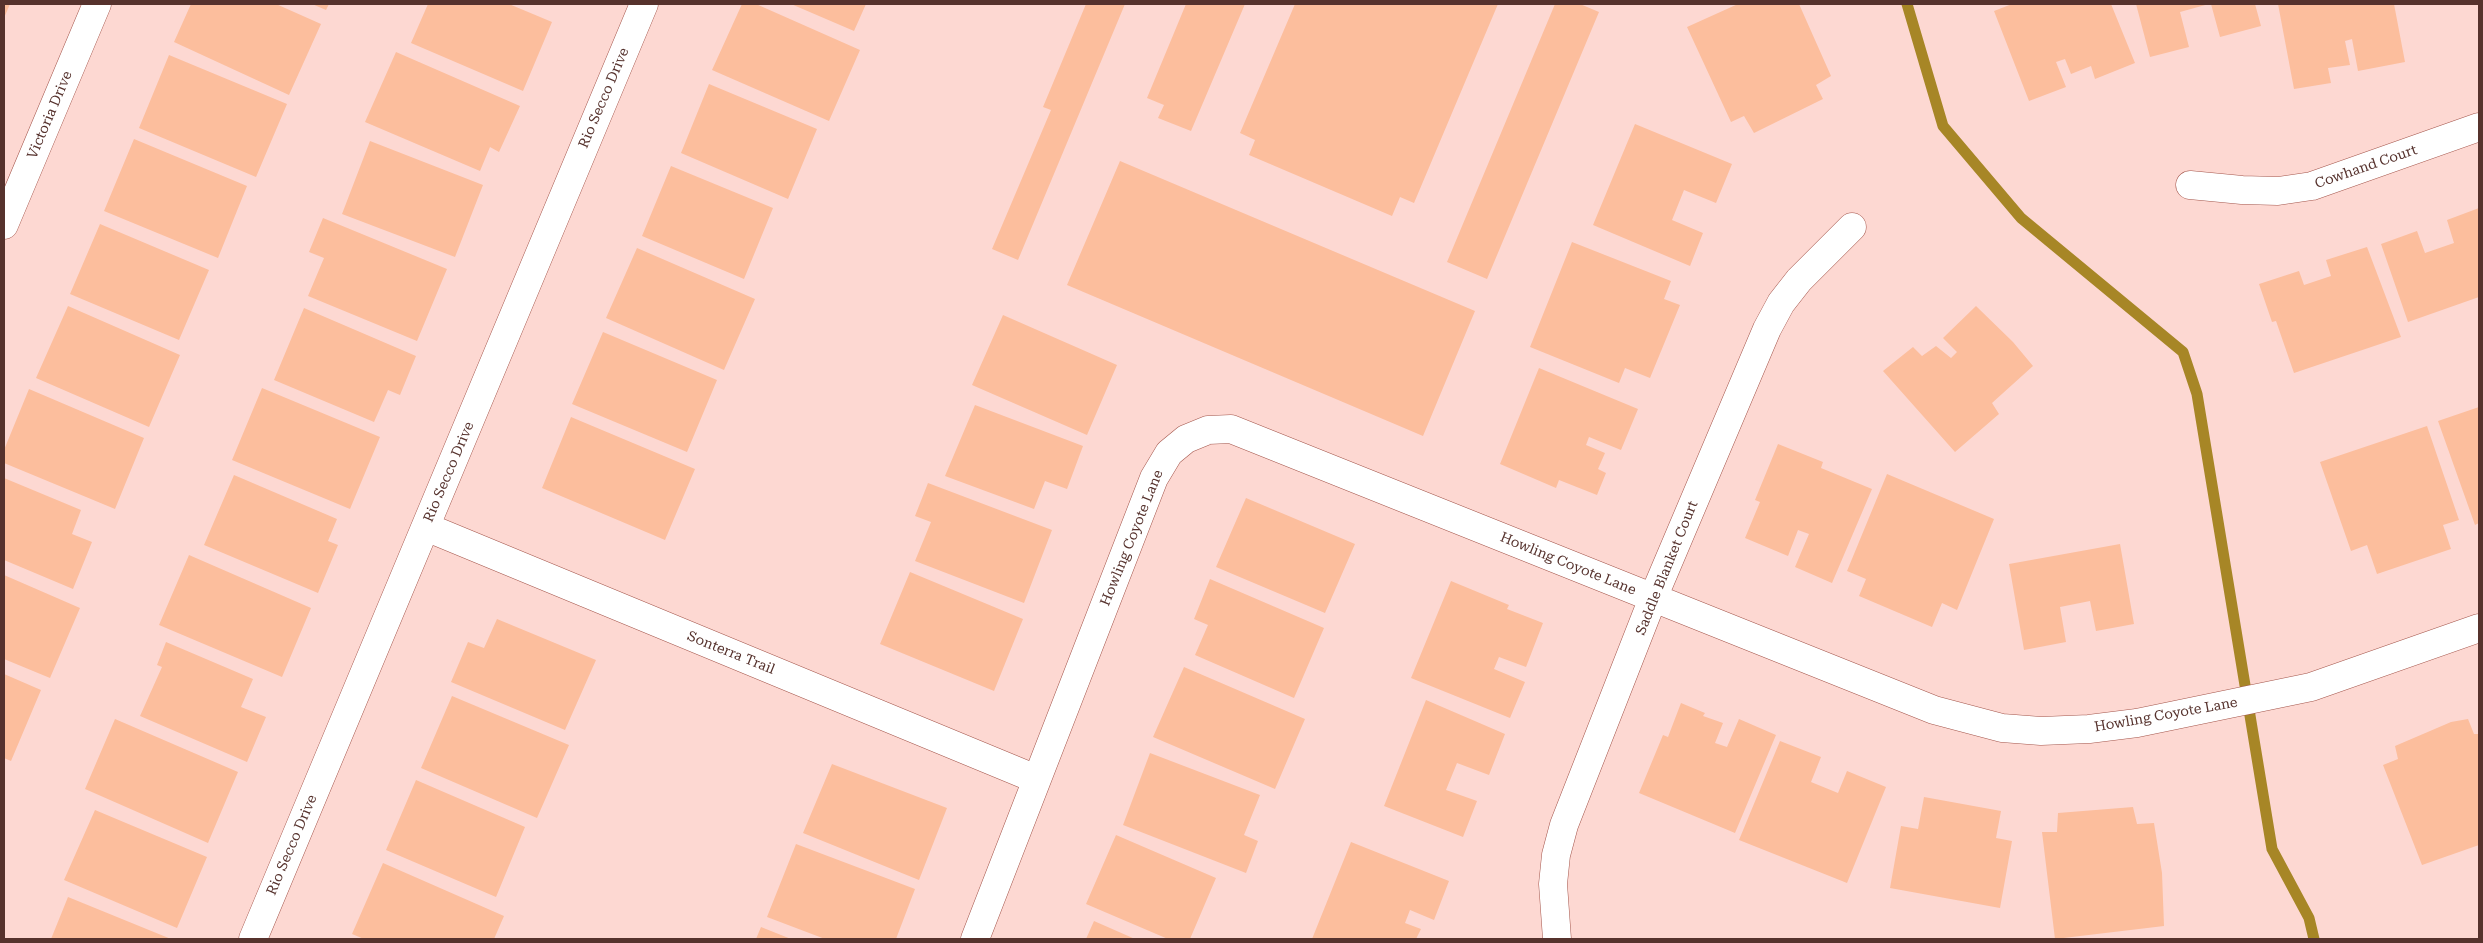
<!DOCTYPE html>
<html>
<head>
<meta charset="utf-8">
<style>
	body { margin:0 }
	#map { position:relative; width:2483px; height:943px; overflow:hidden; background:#fdd8d2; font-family:"Roboto Serif",serif }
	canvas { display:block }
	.frame { position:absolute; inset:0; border:5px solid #56322d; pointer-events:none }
</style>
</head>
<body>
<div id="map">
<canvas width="2483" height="943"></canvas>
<div class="frame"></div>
</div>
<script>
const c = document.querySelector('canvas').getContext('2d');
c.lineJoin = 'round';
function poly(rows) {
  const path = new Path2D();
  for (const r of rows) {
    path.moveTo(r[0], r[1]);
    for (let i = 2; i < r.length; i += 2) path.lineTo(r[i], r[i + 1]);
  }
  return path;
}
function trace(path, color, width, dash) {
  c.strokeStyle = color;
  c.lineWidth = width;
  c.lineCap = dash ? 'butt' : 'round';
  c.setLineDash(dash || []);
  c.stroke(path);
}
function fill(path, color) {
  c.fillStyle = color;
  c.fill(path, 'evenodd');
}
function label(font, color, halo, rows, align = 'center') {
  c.font = font + ' "Roboto Serif",serif';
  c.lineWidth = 4.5;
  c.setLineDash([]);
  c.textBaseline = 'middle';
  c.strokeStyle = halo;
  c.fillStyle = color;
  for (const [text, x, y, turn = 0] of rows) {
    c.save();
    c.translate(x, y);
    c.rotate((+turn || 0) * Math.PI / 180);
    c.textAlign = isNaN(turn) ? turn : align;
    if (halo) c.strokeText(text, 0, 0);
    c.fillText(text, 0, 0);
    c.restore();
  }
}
trace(poly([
	[1907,4,1943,126,2021,218,2183,352,2197,394,2272,849,2309,918,2314,939]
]), '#a78626', 11);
fill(poly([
	[4,4,10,4,4,18],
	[191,4,276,4,321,24,289,95,174,42],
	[312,4,329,4,326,10],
	[428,4,509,4,552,22,523,91,411,43],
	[742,4,756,4,860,50,829,121,712,70],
	[791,4,866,4,854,31],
	[1086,4,1125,4,1018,260,992,249,1051,110,1043,107],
	[1186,4,1245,4,1191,131,1158,118,1164,105,1147,98],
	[1295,4,1498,4,1414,203,1400,197,1392,216,1249,155,1255,140,1240,133],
	[1555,4,1580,4,1599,12,1487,279,1447,262],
	[1738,4,1799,4,1831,76,1816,85,1823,99,1754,133,1744,116,1731,122,1687,27],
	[2012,4,2111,4,2135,63,2095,79,2091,66,2071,74,2065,59,2056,62,2066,87,2029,101,1994,11],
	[2136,4,2209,4,2180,12,2189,47,2150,57],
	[2211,4,2255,4,2261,26,2220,37],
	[2278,4,2394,4,2405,62,2358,71,2352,39,2345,41,2350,65,2328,68,2331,83,2294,89],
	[396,52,520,106,499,152,490,147,480,171,365,122],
	[169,55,287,104,256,177,139,128],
	[709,84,817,129,788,199,681,153],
	[1635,124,1732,164,1716,203,1684,190,1672,220,1703,233,1690,266,1593,225],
	[134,139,247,186,218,258,104,211],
	[370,141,483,185,455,257,342,214],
	[1120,161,1475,311,1423,436,1067,285],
	[671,166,773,208,744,279,642,236],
	[2479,208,2479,297,2408,322,2381,244,2417,231,2425,253,2454,243,2447,220],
	[323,218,447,269,417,341,308,296,324,258,309,252],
	[100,224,209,270,179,340,70,294],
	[1572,242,1671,281,1664,299,1680,305,1650,378,1625,368,1619,383,1530,347],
	[2367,247,2401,337,2294,373,2276,321,2272,322,2259,284,2299,271,2304,285,2331,276,2326,260],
	[637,248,755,299,724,370,606,318],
	[68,306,180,355,149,427,36,378],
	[1976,306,2013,342,2033,366,1992,403,1999,414,1955,452,1883,371,1913,347,1922,356,1936,346,1951,358,1957,352,1943,338],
	[304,308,416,356,400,395,388,390,374,422,274,380],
	[1003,315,1117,365,1087,435,972,385],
	[603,332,717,380,687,452,572,404],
	[1539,368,1638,409,1621,450,1589,437,1586,445,1605,453,1598,469,1606,473,1597,495,1559,480,1556,488,1500,464],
	[262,388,380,437,350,509,232,460],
	[29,389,144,438,115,509,4,463,4,450],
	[975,405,1083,446,1067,489,1045,481,1034,509,945,476],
	[2479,407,2479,523,2475,525,2438,421],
	[571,417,695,469,665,540,542,488],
	[2427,426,2459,520,2443,525,2451,549,2377,574,2367,545,2351,551,2320,462],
	[1778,444,1823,462,1821,468,1872,489,1832,583,1795,567,1809,534,1798,530,1788,556,1745,538,1760,502,1755,500],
	[1887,474,1994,519,1957,610,1942,603,1932,627,1859,596,1866,579,1847,571],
	[234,475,337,519,328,541,338,545,318,593,204,545],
	[4,478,81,510,72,534,92,542,73,589,4,560],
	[928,483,1052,530,1024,603,915,561,931,522,915,516],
	[1246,498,1355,544,1325,613,1216,567],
	[2120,544,2134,624,2096,631,2090,601,2060,607,2066,642,2024,650,2009,564],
	[189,555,311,608,282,677,159,625],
	[910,572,1023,619,994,691,880,644],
	[4,575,80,608,50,678,4,659],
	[1210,579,1324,628,1294,698,1195,655,1208,625,1194,619],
	[1451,581,1509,605,1507,609,1543,623,1526,667,1499,657,1494,669,1525,682,1510,718,1411,678],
	[497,619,596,660,565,730,451,682,468,642,484,648],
	[166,642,253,679,241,707,266,717,247,762,140,716,162,667,157,665],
	[1184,667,1305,719,1275,789,1153,737],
	[4,674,41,690,11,761,4,758],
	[452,696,569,745,537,818,421,768],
	[1426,700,1505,734,1489,775,1457,763,1446,790,1477,801,1463,837,1384,806],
	[1681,703,1705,713,1703,716,1723,723,1715,743,1727,747,1739,719,1776,735,1735,833,1639,793,1663,735,1668,737],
	[115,719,238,772,208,843,85,789],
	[2468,719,2474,734,2479,734,2479,845,2422,865,2383,765,2398,759,2395,746,2451,722],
	[1780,741,1821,757,1811,782,1838,793,1847,771,1886,787,1847,883,1739,840],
	[1150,753,1260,795,1244,835,1258,841,1246,873,1123,825],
	[832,764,947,808,919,880,803,833],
	[416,780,525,827,496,897,386,850],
	[1924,797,2001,811,1996,838,2012,841,2000,908,1890,888,1901,826,1918,829],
	[2133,807,2137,824,2154,823,2162,873,2164,926,2055,939,2042,832,2057,832,2058,813],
	[95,810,207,857,177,928,64,880],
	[1116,835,1216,878,1190,939,1168,939,1086,904],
	[1351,842,1449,881,1434,920,1410,910,1405,923,1421,929,1416,939,1312,939],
	[796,844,915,889,896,939,825,939,767,917],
	[383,863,504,916,494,939,364,939,352,934],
	[68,897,171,939,51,939],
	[1094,921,1135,939,1086,939],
	[761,927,791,939,756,939]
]), '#fcbe9d');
const minor = poly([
	[2190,185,2242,190,2278,191,2312,186,2479,127],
	[4,225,97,4],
	[426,527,1036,779],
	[253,939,644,4],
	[975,939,1154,478,1169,453,1186,439,1208,430,1231,429,1934,710,2002,728,2041,731,2089,729,2137,723,2311,687,2479,628],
	[1557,939,1553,884,1556,855,1564,825,1653,598,1767,329,1781,303,1799,280,1852,227]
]);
trace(minor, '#a4564c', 29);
trace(minor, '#fff', 28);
label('14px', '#56322d', '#fff', [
	["Rio Secco Drive",604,98,-67],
	["Victoria Drive",50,115,-67],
	["Cowhand Court",2366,167,-19],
	["Rio Secco Drive",449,472,-67],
	["Howling Coyote Lane",1132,538,-68],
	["Howling Coyote Lane",1568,564,22],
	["Saddle Blanket Court",1667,568,-68],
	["Sonterra Trail",731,653,22],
	["Howling Coyote Lane",2166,715,-10],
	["Rio Secco Drive",292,845,-67]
]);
</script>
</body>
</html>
